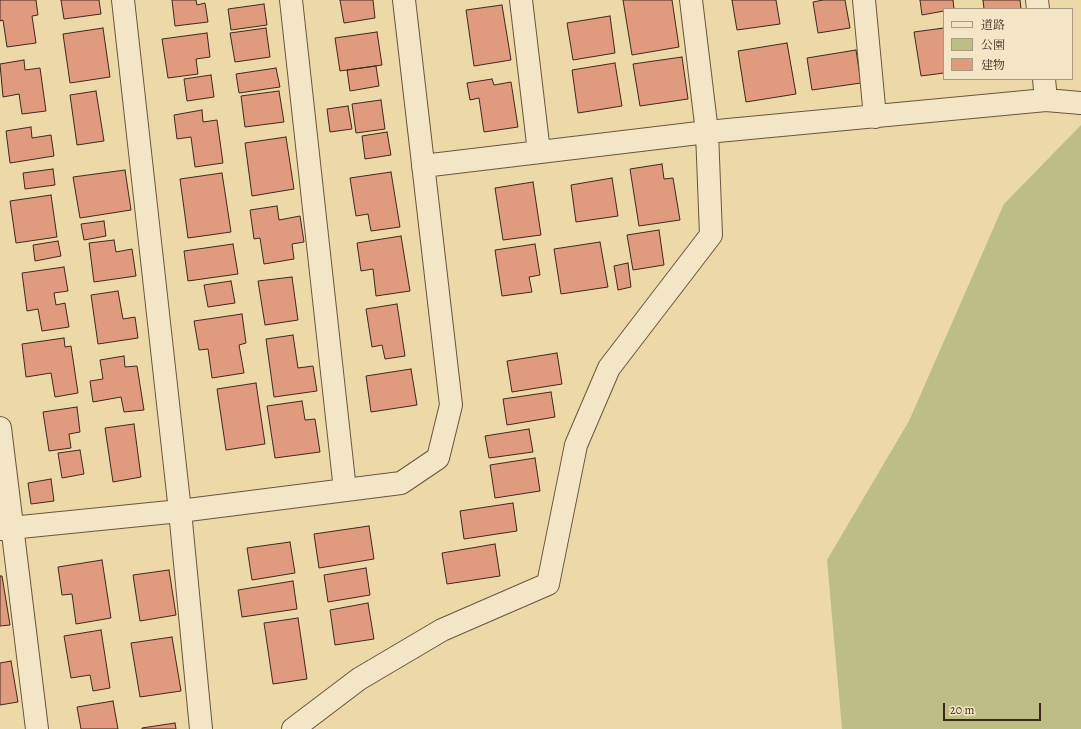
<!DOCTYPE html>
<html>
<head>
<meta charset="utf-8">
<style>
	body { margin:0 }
	#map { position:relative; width:1081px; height:729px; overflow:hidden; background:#edd9a8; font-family:Alegreya,"Noto Serif JP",serif }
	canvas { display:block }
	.legend { position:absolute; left:943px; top:8px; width:130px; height:72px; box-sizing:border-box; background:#f3e6c6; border:1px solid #ab9a82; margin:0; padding:5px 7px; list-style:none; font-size:12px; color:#40281d }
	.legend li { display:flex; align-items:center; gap:8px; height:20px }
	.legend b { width:20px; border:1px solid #ab9a82 }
	.scale { position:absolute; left:943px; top:703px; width:98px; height:18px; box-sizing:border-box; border:2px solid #40281d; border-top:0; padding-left:5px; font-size:12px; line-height:14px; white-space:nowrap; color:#40281d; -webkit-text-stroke:3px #f3e6c6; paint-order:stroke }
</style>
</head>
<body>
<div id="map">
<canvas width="1081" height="729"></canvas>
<ul class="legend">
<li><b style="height:5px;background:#f3e6c6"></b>道路</li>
<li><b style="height:11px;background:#bcbe85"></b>公園</li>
<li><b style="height:11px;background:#e09a7d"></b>建物</li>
</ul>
<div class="scale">20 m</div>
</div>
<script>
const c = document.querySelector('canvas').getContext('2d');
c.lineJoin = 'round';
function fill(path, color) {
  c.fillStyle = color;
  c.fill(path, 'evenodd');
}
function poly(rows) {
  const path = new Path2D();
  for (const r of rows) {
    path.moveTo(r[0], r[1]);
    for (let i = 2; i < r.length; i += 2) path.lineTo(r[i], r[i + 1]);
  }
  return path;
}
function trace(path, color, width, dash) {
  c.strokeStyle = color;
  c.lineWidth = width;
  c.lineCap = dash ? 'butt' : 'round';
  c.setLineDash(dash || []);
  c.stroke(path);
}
fill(poly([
	[1081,125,1081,729,842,729,827,560,909,421,1004,204]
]), '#bcbe85');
const building = poly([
	[0,0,36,0,38,15,32,16,36,43,7,47,3,20,0,21,0,0],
	[61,0,99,0,101,14,64,19,61,0],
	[172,0,196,0,197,5,205,3,208,22,175,26,172,0],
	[340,0,373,0,375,18,344,23,340,0],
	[623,0,672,0,679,47,632,55,623,0],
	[732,0,776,0,780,24,737,30,732,0],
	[823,0,845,0,850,28,818,33,813,2,823,0],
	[920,0,953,0,954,9,944,9,944,11,922,15,920,0],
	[983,0,1020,0,1021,9,984,9,983,0],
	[264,4,267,25,231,30,228,9,264,4],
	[502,5,511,60,474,66,466,10,502,5],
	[610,16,615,53,573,60,567,23,610,16],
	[103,28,110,77,70,83,63,34,103,28],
	[266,28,270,57,235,62,230,33,266,28],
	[944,28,944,73,921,76,914,32,944,28],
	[377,32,382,65,340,71,335,38,377,32],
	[207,33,210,57,196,59,198,74,168,78,162,39,207,33],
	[787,43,796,94,746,102,738,51,787,43],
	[856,50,861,83,812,90,807,58,856,50],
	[682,57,688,99,640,106,633,64,682,57],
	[24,60,25,70,40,68,46,111,22,114,19,94,3,97,0,64,24,60],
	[615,63,622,106,578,113,572,70,615,63],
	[376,66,379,86,350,91,347,70,376,66],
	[276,68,280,87,239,93,236,74,276,68],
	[211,75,214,97,187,101,184,79,211,75],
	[492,79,494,85,511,82,518,127,484,132,479,98,470,100,467,83,492,79],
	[96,91,104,141,77,145,70,95,96,91],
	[279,91,284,122,245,127,241,96,279,91],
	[381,100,385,129,356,133,352,104,381,100],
	[348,106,352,129,330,132,327,109,348,106],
	[202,110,203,122,217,120,223,163,195,167,191,137,177,139,174,115,202,110],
	[31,127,32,138,51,135,54,156,10,163,6,131,31,127],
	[387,132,391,155,365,159,362,136,387,132],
	[286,137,294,189,252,196,245,143,286,137],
	[662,164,664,179,673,178,680,220,639,226,630,169,662,164],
	[53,169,55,185,25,189,23,173,53,169],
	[125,170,131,210,80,218,73,177,125,170],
	[391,172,400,227,371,231,368,214,356,216,350,178,391,172],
	[222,173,231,232,188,238,180,179,222,173],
	[612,178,618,216,576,222,571,185,612,178],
	[533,182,541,235,503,240,495,188,533,182],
	[51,195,57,237,16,243,10,201,51,195],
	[277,206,279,220,300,216,304,242,292,244,294,259,264,264,260,238,254,239,250,210,277,206],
	[104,221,106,236,84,240,81,224,104,221],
	[659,230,664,265,633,270,627,235,659,230],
	[401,236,410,291,376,296,373,269,361,271,357,243,401,236],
	[114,240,116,252,132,249,136,276,94,282,89,243,114,240],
	[58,241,61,256,35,261,33,245,58,241],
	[600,242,608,287,561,294,554,249,600,242],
	[233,244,238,274,188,281,184,251,233,244],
	[535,244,540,275,529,277,532,292,502,296,495,250,535,244],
	[628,263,631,287,618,290,614,266,628,263],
	[64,267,68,291,54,293,56,305,65,303,69,327,42,331,38,309,27,311,22,273,64,267],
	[292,277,298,320,265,325,258,281,292,277],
	[231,281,235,303,208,307,204,285,231,281],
	[118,291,123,319,135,317,138,338,98,344,91,295,118,291],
	[397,304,405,356,385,359,382,345,372,347,366,309,397,304],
	[242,314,246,343,239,345,244,373,212,378,208,349,199,350,194,321,242,314],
	[293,335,298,368,313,366,317,391,274,397,266,339,293,335],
	[64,338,65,347,71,346,78,393,55,397,51,373,26,377,22,344,64,338],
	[557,353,562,384,512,392,507,361,557,353],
	[124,356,125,367,137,366,144,410,124,412,121,397,93,402,90,381,103,379,100,360,124,356],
	[411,369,417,405,371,412,366,376,411,369],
	[256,383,265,444,226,450,217,389,256,383],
	[551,392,555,417,507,425,503,399,551,392],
	[302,401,305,420,315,419,320,452,275,458,267,406,302,401],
	[77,407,80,432,69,434,71,448,49,451,43,412,77,407],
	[134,424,141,477,113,482,105,428,134,424],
	[529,429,533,452,489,458,485,436,529,429],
	[80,450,84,474,62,478,58,453,80,450],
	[535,458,540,491,495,498,490,465,535,458],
	[51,479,54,501,31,504,28,483,51,479],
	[513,503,517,531,464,539,460,511,513,503],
	[369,526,374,559,319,568,314,534,369,526],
	[290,542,295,573,252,580,247,548,290,542],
	[495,544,500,576,447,584,442,553,495,544],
	[102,560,111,618,76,624,72,594,62,595,58,567,102,560],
	[366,568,370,595,328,602,324,575,366,568],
	[169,570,176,615,140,621,133,575,169,570],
	[0,576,2,576,10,625,0,626,0,576],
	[293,581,297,609,242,617,238,590,293,581],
	[368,603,374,639,335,645,330,610,368,603],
	[298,618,307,679,273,684,264,623,298,618],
	[101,630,110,688,93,691,90,675,71,678,64,636,101,630],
	[172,637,181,691,140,697,131,643,172,637],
	[11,661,18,702,0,705,0,663,11,661],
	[113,701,118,729,81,729,77,707,113,701],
	[175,723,176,729,142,729,142,728,175,723]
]);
fill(building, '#e09a7d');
trace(building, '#40281d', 1);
const minor = poly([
	[123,0,180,511,201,729],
	[291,0,345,490],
	[521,0,539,152],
	[864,0,875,117],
	[1037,0,1038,9],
	[1046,100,1081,103],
	[423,166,707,132,1046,100,1044,79],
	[0,428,37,729],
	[0,529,180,511,401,483,438,458,451,405,404,0],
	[293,729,359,679,442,630,548,584,576,445,609,368,711,235,707,132,691,0]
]);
trace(minor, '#6b5440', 24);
trace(minor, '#f3e6c6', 22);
</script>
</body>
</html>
